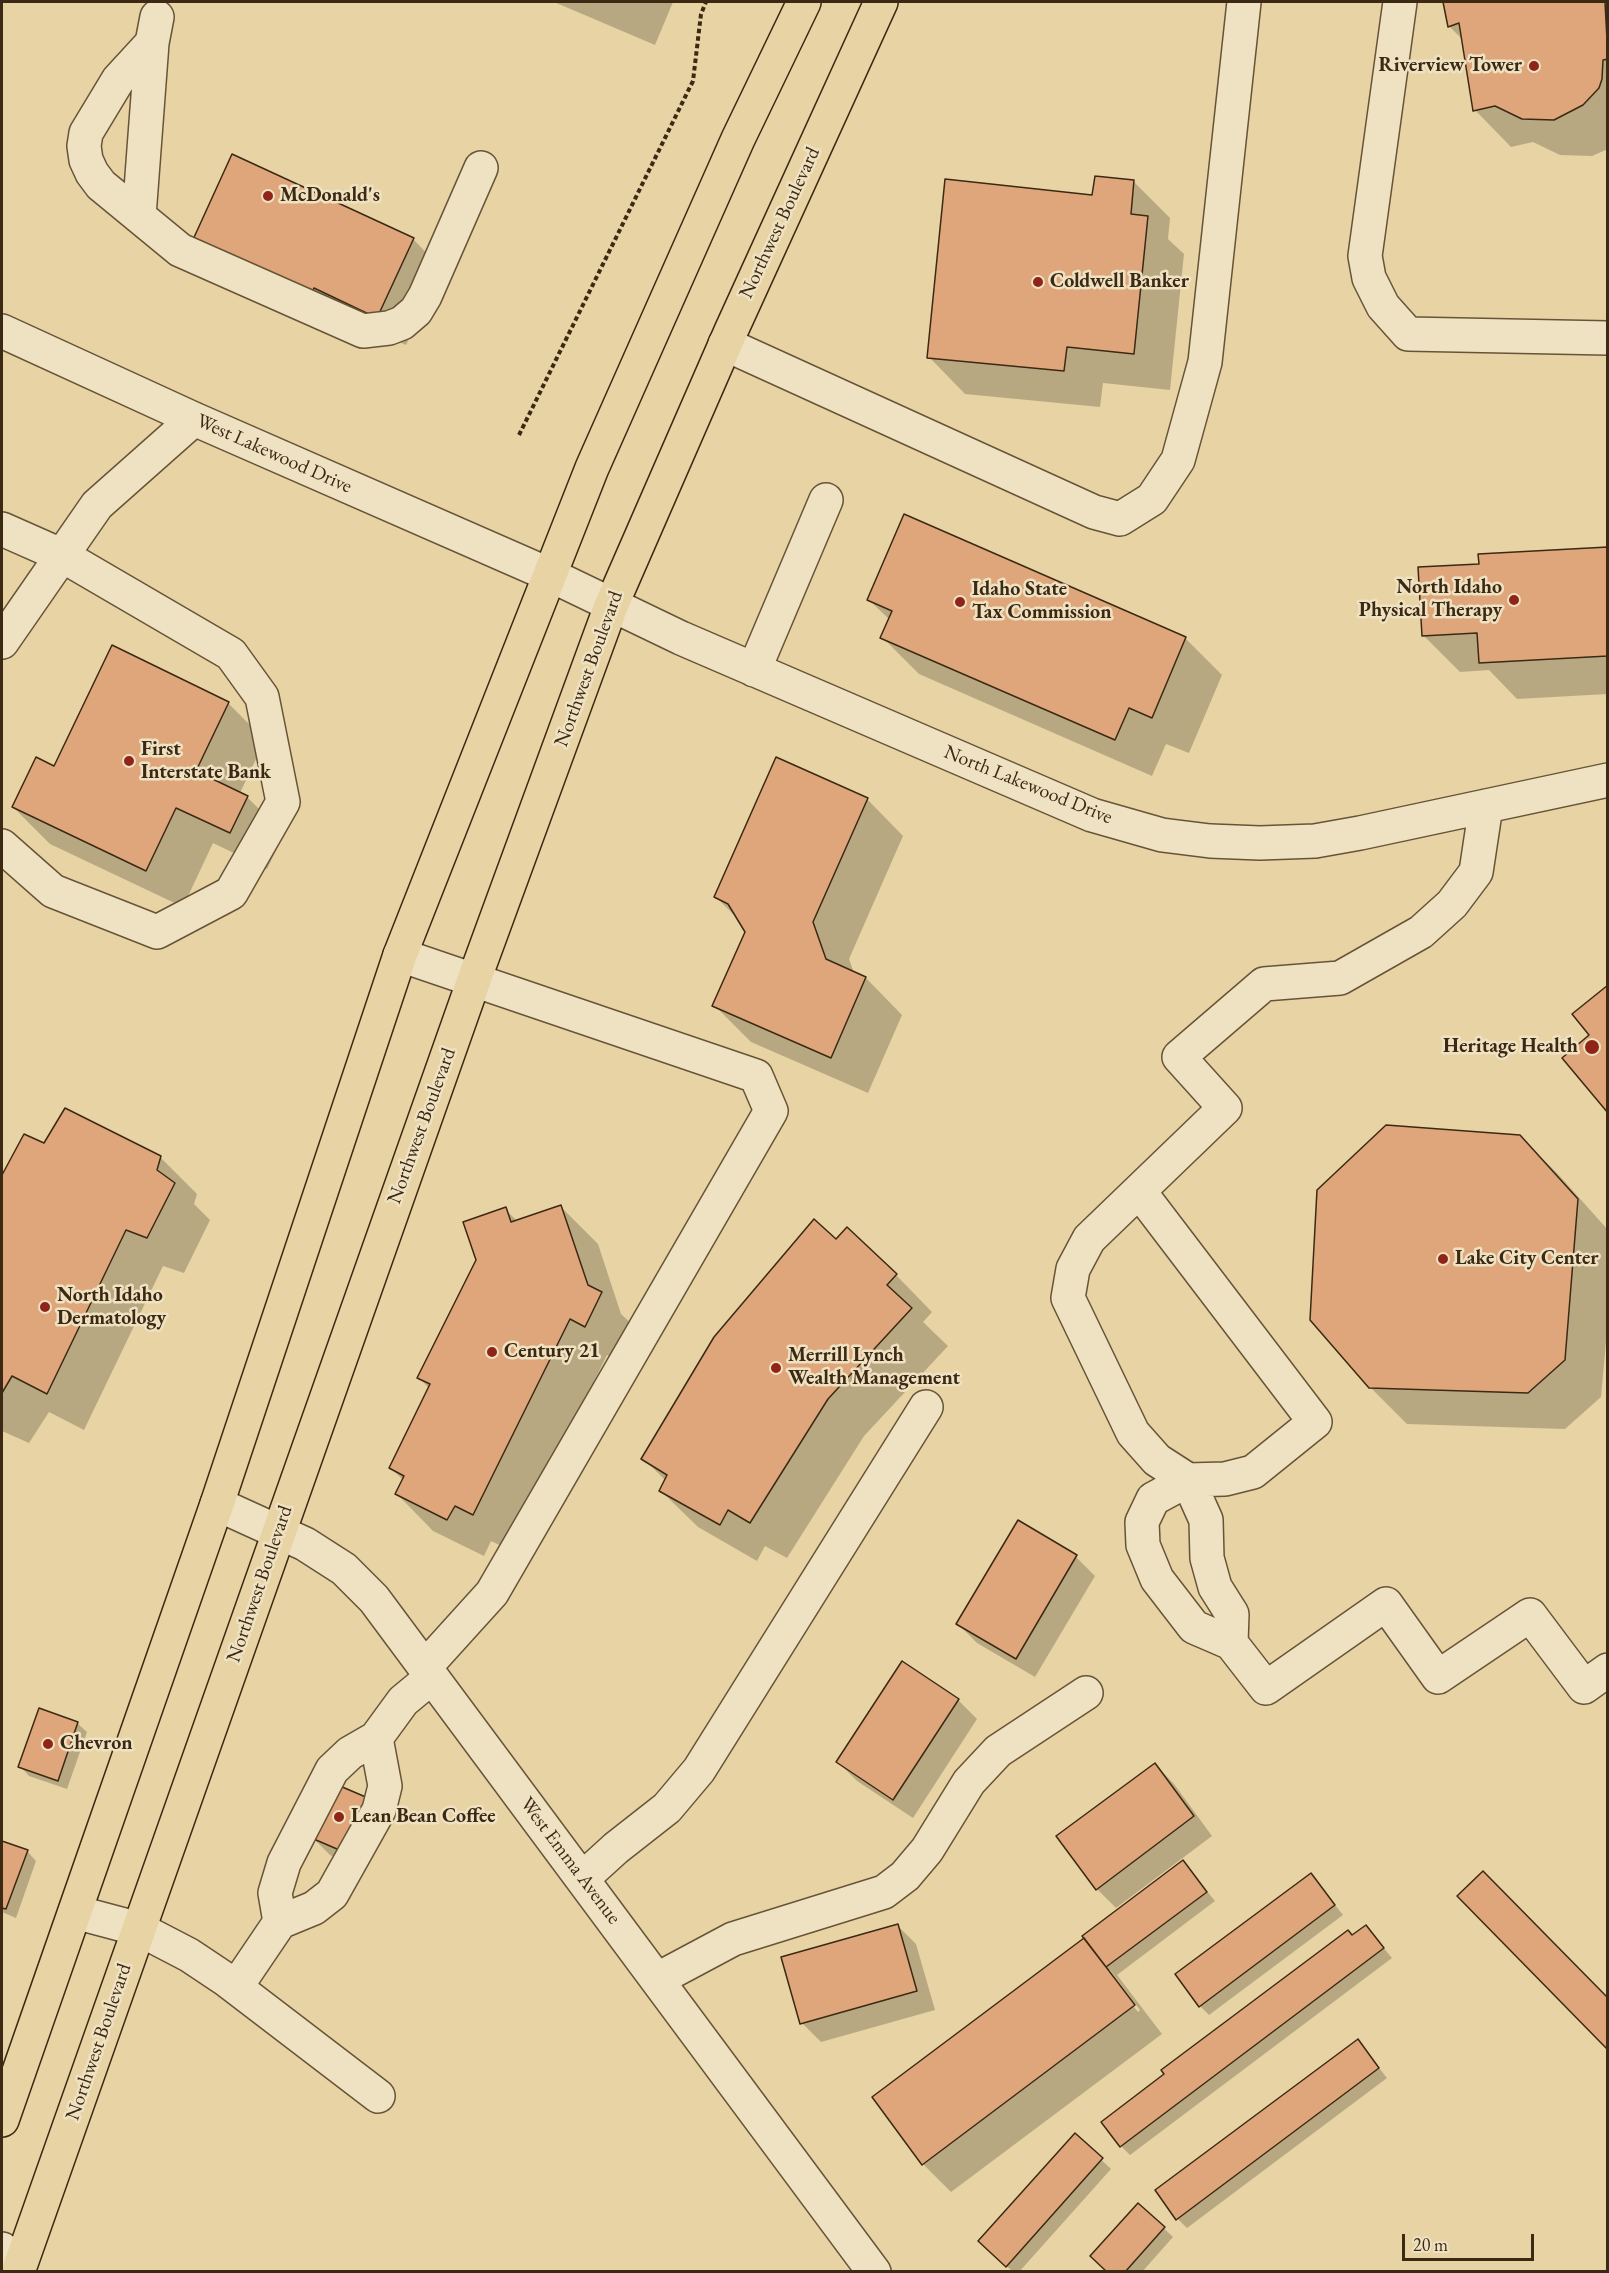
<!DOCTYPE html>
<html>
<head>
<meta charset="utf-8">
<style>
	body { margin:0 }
	#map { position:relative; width:1609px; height:2273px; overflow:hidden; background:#e7d3a3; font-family:"EB Garamond",serif }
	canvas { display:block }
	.frame { position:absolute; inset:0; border:3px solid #3c2914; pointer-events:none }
	.scale { position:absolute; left:1402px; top:2234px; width:132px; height:27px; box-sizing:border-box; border:3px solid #3c2914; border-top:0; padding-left:8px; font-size:18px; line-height:21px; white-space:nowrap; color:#3c2914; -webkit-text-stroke:4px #efe2c3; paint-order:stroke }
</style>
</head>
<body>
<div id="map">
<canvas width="1609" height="2273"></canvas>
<div class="frame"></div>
<div class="scale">20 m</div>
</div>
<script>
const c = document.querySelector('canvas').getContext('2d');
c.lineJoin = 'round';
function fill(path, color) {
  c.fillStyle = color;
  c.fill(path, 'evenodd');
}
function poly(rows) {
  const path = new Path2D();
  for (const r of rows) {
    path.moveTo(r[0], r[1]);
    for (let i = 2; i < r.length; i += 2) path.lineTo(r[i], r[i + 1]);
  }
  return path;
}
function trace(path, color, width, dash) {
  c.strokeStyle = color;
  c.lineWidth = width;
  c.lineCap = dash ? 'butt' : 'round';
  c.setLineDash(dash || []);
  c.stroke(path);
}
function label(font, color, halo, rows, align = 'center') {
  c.font = font + ' "EB Garamond",serif';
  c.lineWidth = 5;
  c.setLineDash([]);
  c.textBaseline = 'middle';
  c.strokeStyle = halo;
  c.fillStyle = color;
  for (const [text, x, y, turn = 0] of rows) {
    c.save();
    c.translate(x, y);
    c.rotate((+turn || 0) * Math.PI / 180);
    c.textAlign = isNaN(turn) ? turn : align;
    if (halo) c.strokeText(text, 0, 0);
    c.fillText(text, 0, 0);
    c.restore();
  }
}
fill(poly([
	[554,2,673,2,655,45],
	[1444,2,1608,2,1608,149,1592,156,1560,155,1533,142,1511,147,1475,110,1463,40,1449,26],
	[1133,181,1170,218,1168,239,1184,254,1170,390,1103,383,1100,407,965,394,929,357],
	[413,239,441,268,406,345,342,316,221,272],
	[905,516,1186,639,1222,675,1189,753,1166,744,1152,776,919,674,882,637,890,620,869,600],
	[1608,548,1608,694,1517,699,1489,670,1460,672,1423,635,1480,566],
	[228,703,265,740,240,793,247,797,284,834,267,869,213,843,183,907,50,844,13,807,55,768],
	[867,799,903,836,849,959,854,973,866,978,902,1015,868,1093,751,1042,714,1005,746,932,740,921,716,897],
	[25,1135,45,1145,160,1157,197,1194,194,1204,210,1220,184,1273,163,1266,84,1430,49,1412,29,1443,2,1431,2,1178],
	[1519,1136,1557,1173,1608,1230,1608,1319,1601,1397,1565,1429,1407,1424,1370,1387],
	[561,1207,598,1244,621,1314,638,1330,622,1362,607,1355,510,1550,491,1541,484,1556,433,1531,397,1494,403,1480,391,1468,430,1389,419,1378,505,1209,518,1222],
	[896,1275,932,1312,923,1322,948,1346,864,1436,787,1558,765,1546,757,1561,698,1527,661,1491,666,1481,643,1458],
	[1018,1522,1076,1557,1095,1576,1035,1677,977,1643,958,1624],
	[958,1700,977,1719,913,1818,857,1781,838,1762],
	[77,1723,87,1732,67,1789,29,1776,20,1766],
	[1155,1764,1174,1784,1212,1836,1116,1908,1097,1889],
	[334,1785,363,1870,330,1855,311,1836],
	[2,1842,27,1851,36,1861,16,1918,2,1912],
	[1183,1862,1215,1901,1117,1975,1162,2034,951,2192,923,2164,1086,1939],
	[1106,1970,1110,1970,1140,2010,1138,2012],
	[1311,1875,1343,1915,1209,2015,1200,2006],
	[897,1925,916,1944,935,2010,821,2042,802,2023],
	[1366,1927,1392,1958,1130,2155,1121,2146],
	[1358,2041,1387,2078,1187,2228,1178,2219],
	[1075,2135,1111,2169,1019,2272,1013,2272,989,2250],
	[1139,2205,1173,2237,1142,2272,1109,2272]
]), '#0003');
const building = poly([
	[1443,2,1605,2,1608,59,1603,60,1602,79,1599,88,1583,105,1554,120,1522,119,1495,106,1473,111,1459,23,1448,27,1443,2],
	[232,154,414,238,377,318,314,288,309,298,191,244,232,154],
	[1095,176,1134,180,1131,214,1148,216,1134,354,1067,347,1064,371,927,358,945,179,1092,195,1095,176],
	[904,514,1186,637,1152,718,1129,708,1115,740,880,638,892,611,867,600,904,514],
	[1608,547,1608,656,1479,663,1477,633,1422,636,1418,567,1479,564,1478,554,1608,547],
	[112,645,229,702,196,771,248,796,230,833,176,808,146,871,12,807,36,757,54,766,112,645],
	[776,757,868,798,813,922,826,959,866,977,831,1058,712,1006,745,932,728,904,714,897,776,757],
	[1608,985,1608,1113,1562,1058,1589,1035,1572,1014,1608,985],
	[65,1108,161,1156,157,1170,175,1183,147,1238,126,1230,47,1394,12,1376,2,1393,2,1175,24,1134,44,1143,65,1108],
	[1386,1125,1520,1135,1578,1199,1565,1360,1528,1393,1369,1388,1310,1320,1317,1190,1386,1125],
	[561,1205,588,1285,602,1292,585,1327,570,1319,473,1515,455,1506,447,1520,395,1494,404,1476,389,1468,430,1384,417,1378,476,1260,463,1222,506,1207,511,1222,561,1205],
	[814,1219,836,1239,847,1227,897,1274,887,1285,912,1308,828,1399,750,1523,728,1510,720,1525,659,1491,667,1475,641,1459,714,1337,814,1219],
	[1018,1520,1077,1555,1016,1659,956,1624,1018,1520],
	[902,1661,959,1699,893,1800,836,1762,902,1661],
	[39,1708,78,1722,58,1781,18,1767,39,1708],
	[1155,1763,1194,1816,1096,1890,1056,1836,1155,1763],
	[333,1783,368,1798,344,1852,309,1837,333,1783],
	[2,1841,28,1850,6,1909,2,1908,2,1841],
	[1183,1860,1207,1892,1106,1967,1082,1936,1183,1860],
	[1483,1871,1608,1998,1608,2050,1457,1896,1483,1871],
	[1311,1873,1335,1905,1199,2007,1175,1974,1311,1873],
	[898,1924,917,1991,800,2024,781,1957,898,1924],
	[1366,1925,1384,1948,1120,2147,1101,2122,1164,2074,1161,2070,1348,1930,1352,1935,1366,1925],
	[1084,1938,1135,2005,922,2165,872,2097,1084,1938],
	[1358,2039,1379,2068,1176,2220,1155,2190,1358,2039],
	[1075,2133,1103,2158,1006,2267,978,2241,1075,2133],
	[1138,2203,1165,2227,1125,2272,1107,2272,1090,2256,1138,2203]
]);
fill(building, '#dea67a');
trace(building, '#3c2914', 1.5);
const minor = poly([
	[1400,2,1365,256,1369,278,1383,306,1408,334,1608,338],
	[157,17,152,43,118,80,86,133,84,146,86,160,92,173,101,185,180,250,363,331,389,328,402,323,416,311,425,296,481,168],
	[139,216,152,43],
	[2,331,194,419,548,574,681,638,1092,815,1162,835,1210,841,1260,843,1315,841,1360,833,1608,780],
	[725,344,1094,512,1120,519,1152,499,1178,460,1205,362,1244,2],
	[2,529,63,556,231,654,262,697,283,802,231,893,157,932,53,891,2,846],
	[2,642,97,505,194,419],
	[754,670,826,500],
	[400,955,756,1076,771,1111,492,1593,425,1667],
	[1139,1191,1315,1422,1253,1472,1225,1479,1188,1480,1157,1460,1133,1433,1068,1298,1073,1269,1089,1239,1225,1108,1179,1057,1264,984,1340,978,1421,932,1452,904,1476,872,1486,806],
	[217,1504,305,1544,344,1569,374,1599,874,2272],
	[1231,1643,1232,1614,1215,1587,1207,1558,1206,1520,1188,1480,1153,1499,1142,1522,1143,1545,1157,1579,1194,1627,1231,1643,1266,1688,1386,1604,1438,1677,1530,1615,1584,1687,1608,1670],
	[376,1738,403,1701,432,1677],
	[583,1878,616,1848,667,1808,699,1770,926,1407],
	[75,1912,139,1929,189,1955,225,1979,378,2096],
	[658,1979,733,1939,884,1892,905,1876,927,1850,969,1782,998,1751,1086,1693],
	[236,1987,280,1922,314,1908,332,1894,379,1810,385,1786,376,1738,350,1753,332,1770,284,1863,275,1893,280,1922],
	[2,2249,19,2272]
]);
const major = poly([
	[2,2120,217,1504,400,955,592,468,738,139,804,2],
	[18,2272,474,980,611,606,731,331,881,2]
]);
trace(minor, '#675438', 36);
trace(major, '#3c2914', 36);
trace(poly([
	[519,435,693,81,701,14,706,2]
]), '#3c2914', 4, [4.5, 3]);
trace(minor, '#efe2c3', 33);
trace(major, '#e7d3a3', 33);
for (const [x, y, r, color] of [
	[1534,66,6,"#8f2418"],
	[268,196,6,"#8f2418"],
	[1038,282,6,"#8f2418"],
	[1514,600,6,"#8f2418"],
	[960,602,6,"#8f2418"],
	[129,761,6,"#8f2418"],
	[1592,1047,8,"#8f2418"],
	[1443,1259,6,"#8f2418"],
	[45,1307,6,"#8f2418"],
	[492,1352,6,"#8f2418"],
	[776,1368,6,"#8f2418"],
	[48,1744,6,"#8f2418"],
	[339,1817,6,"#8f2418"]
]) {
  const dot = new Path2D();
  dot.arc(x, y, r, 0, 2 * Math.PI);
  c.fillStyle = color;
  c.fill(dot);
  trace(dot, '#efe2c3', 2);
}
label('bold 20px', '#3c2914', '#efe2c3', [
	["Riverview Tower",1522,66,"right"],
	["McDonald's",280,196],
	["Coldwell Banker",1050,282],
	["North Idaho",1502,588,"right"],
	["Physical Therapy",1502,611,"right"],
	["Idaho State",972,590],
	["Tax Commission",972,613],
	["First",141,750],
	["Interstate Bank",141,773],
	["Heritage Health",1578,1047,"right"],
	["Lake City Center",1455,1259],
	["North Idaho",57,1296],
	["Dermatology",57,1319],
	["Century 21",504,1352],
	["Merrill Lynch",788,1356],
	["Wealth Management",788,1379],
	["Chevron",60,1744],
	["Lean Bean Coffee",351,1817]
], 'left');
label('20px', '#3c2914', '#efe2c3', [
	["Northwest Boulevard",780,223,-65],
	["West Lakewood Drive",274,454,24],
	["Northwest Boulevard",589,669,-70],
	["North Lakewood Drive",1028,785,22],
	["Northwest Boulevard",422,1126,-70],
	["Northwest Boulevard",260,1584,-71],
	["West Emma Avenue",570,1861,53],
	["Northwest Boulevard",99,2042,-71]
]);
</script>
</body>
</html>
